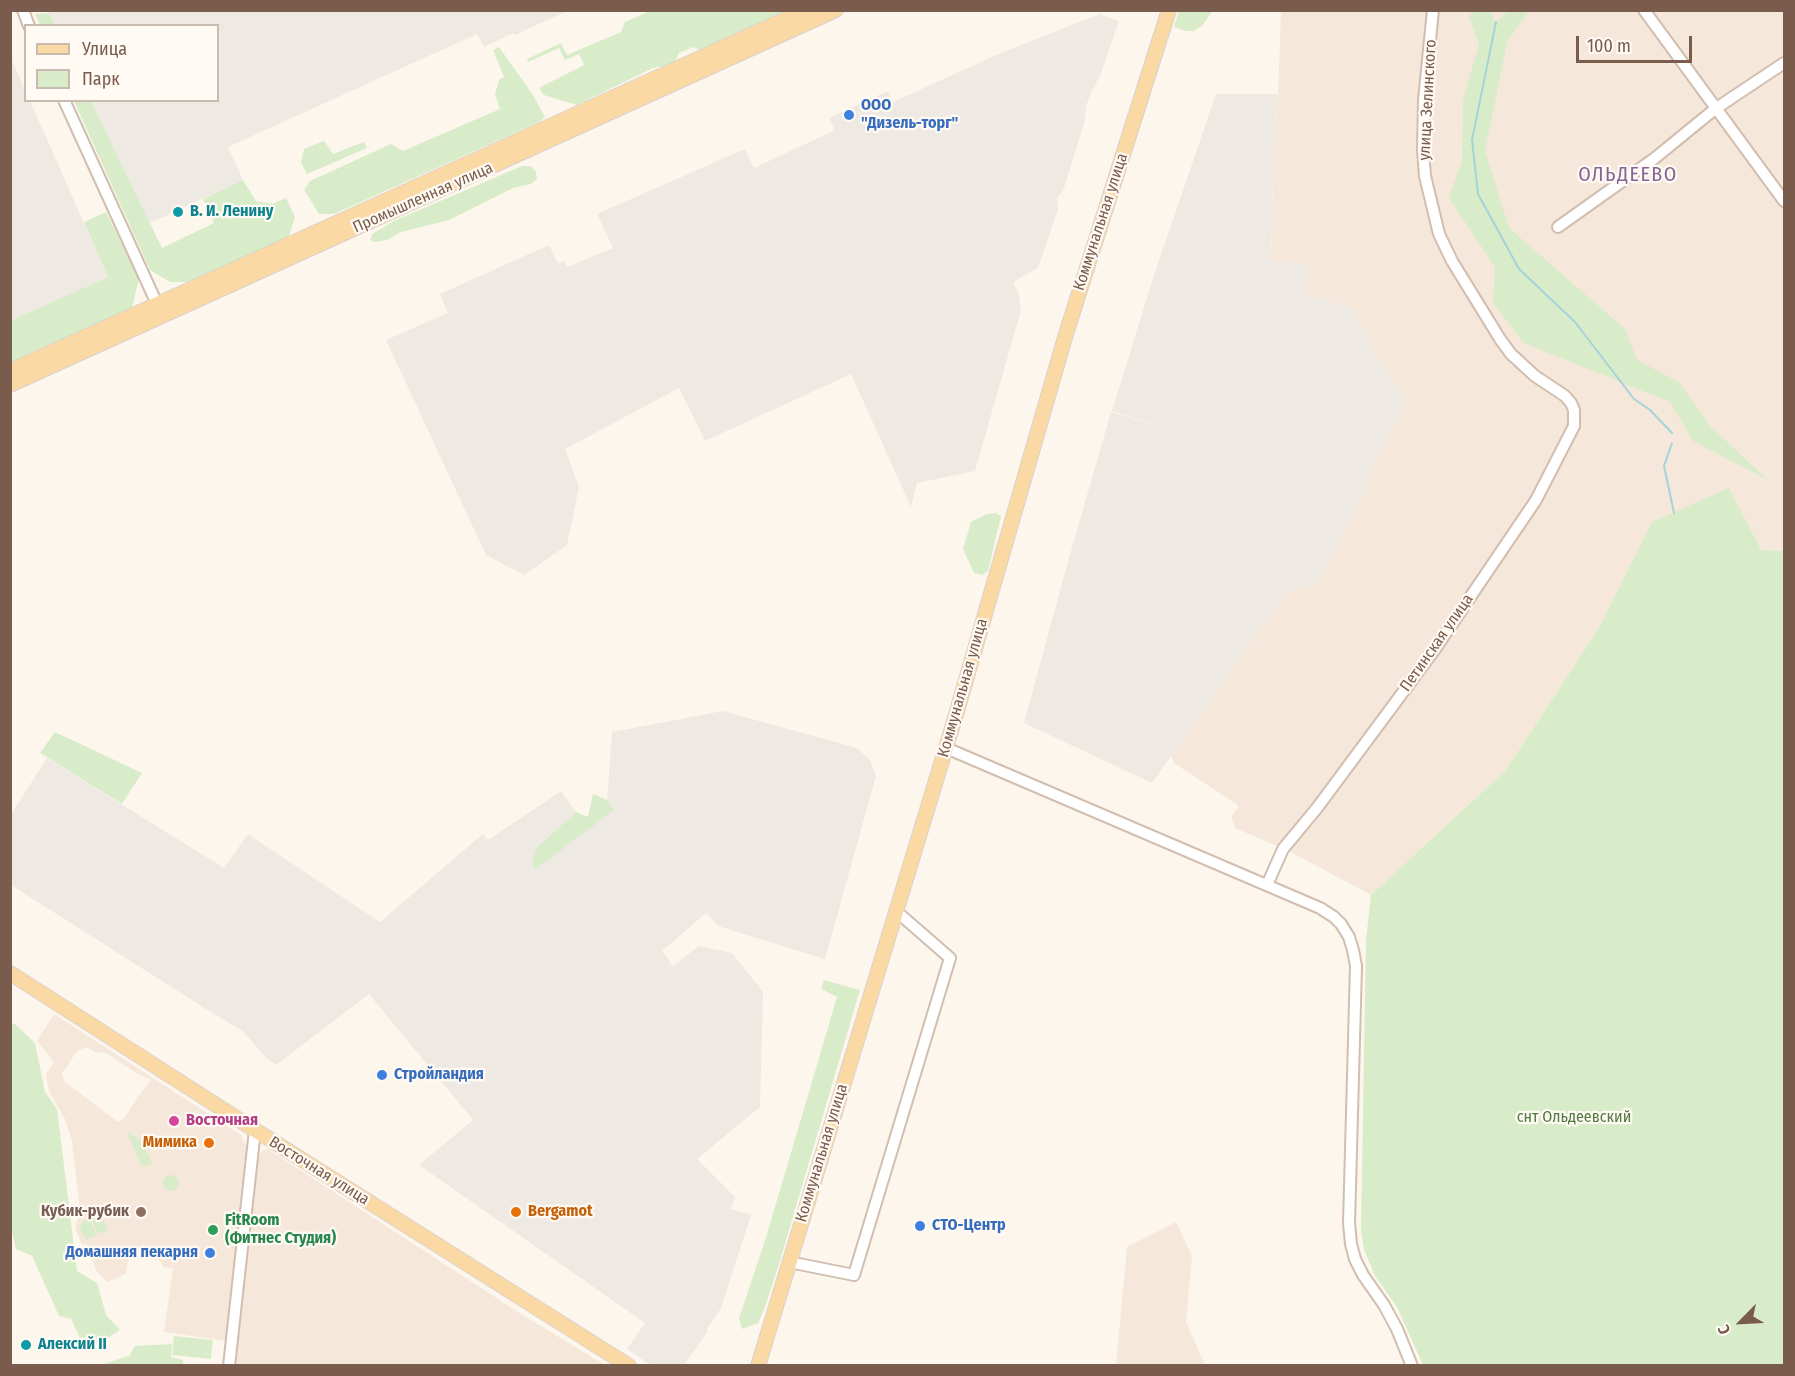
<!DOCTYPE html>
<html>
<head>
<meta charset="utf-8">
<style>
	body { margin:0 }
	#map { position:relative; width:1795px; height:1376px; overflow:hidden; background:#fdf6ec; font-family:"Fira Sans Condensed",sans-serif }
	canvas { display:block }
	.frame { position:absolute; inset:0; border:12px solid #7a5c4d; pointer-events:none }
	.legend { position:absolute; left:24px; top:24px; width:195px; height:78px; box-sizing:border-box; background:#fffaf3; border:2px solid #cabbb1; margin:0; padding:8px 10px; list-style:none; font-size:18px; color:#7a5c4d }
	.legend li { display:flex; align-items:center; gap:12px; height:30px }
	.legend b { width:30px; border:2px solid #cabbb1 }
	.north { position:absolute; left:1711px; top:1292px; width:60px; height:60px; -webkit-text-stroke:4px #fffaf3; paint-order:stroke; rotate:246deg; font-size:16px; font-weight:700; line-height:24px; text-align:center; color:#7a5c4d }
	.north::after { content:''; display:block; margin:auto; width:21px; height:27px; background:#7a5c4d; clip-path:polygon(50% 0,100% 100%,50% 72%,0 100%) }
	.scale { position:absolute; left:1576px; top:36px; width:116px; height:27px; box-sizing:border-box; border:3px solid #7a5c4d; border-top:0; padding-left:8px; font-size:18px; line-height:21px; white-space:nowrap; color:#7a5c4d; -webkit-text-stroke:4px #fffaf3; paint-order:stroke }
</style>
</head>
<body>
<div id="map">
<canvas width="1795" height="1376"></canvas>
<div class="frame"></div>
<ul class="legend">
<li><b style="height:8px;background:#fbd9a5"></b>Улица</li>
<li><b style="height:16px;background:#d8ecc9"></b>Парк</li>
</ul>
<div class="north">С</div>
<div class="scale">100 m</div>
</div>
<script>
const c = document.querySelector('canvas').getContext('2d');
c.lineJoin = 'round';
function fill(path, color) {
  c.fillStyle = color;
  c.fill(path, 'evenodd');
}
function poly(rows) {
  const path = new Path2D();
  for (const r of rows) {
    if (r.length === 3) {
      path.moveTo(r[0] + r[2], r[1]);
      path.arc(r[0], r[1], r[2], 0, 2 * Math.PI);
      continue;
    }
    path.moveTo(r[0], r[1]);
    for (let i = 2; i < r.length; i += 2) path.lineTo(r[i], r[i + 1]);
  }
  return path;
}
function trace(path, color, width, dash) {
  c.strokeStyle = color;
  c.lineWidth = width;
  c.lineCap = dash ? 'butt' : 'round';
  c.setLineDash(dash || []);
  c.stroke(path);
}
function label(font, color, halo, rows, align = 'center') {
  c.font = font + ' "Fira Sans Condensed",sans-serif';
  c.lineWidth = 4.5;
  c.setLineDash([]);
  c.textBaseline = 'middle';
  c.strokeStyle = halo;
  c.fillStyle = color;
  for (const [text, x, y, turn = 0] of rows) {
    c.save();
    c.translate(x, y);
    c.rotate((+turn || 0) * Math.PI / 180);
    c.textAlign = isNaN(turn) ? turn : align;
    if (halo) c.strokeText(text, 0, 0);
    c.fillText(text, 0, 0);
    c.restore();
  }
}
fill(poly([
	[1281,11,1784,11,1784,551,1761,550,1652,522,1597,631,1505,771,1371,895,1289,851,1235,828,1231,817,1239,806,1174,763,1171,756,1286,592,1318,582,1365,492,1372,468,1396,422,1405,398,1381,364,1353,309,1304,293,1309,264,1271,261,1273,165,1278,94],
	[54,1014,241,1135,249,1151,227,1341,164,1332,173,1268,164,1267,159,1260,129,1256,126,1274,108,1282,97,1272,86,1244,82,1245,75,1228,80,1210,72,1141,65,1119,49,1091,46,1075,54,1062,37,1041],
	[87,1047,95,1052,106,1053,138,1074,151,1080,140,1094,125,1117,118,1122,65,1082,62,1074,77,1051],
	[268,1149,521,1314,605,1365,234,1366,257,1159,262,1151],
	[1176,1222,1192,1256,1186,1322,1205,1365,1116,1365,1127,1247]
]), '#f5e8da');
fill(poly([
	[48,11,567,11,515,35,513,33,484,47,477,34,228,147,243,180,150,223,91,101,218,100,218,26,55,25],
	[1100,14,1119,21,1100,76,1092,90,1086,106,1084,124,1063,191,1057,198,1058,209,1038,268,1013,282,1019,295,1021,310,975,471,917,483,911,507,851,374,705,441,679,388,565,449,579,487,567,545,524,575,486,555,386,340,448,313,440,294,549,245,558,263,564,261,567,267,613,248,597,214,745,149,754,168,835,130,829,118,888,91,893,102,1003,52],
	[10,56,25,90,26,100,30,101,108,277,11,321],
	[1216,94,1278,94,1273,165,1271,261,1309,264,1304,293,1353,309,1381,364,1405,398,1396,422,1372,468,1365,492,1318,582,1286,593,1152,783,1024,723,1069,558,1111,412,1165,428,1112,411,1154,275],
	[723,711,857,748,870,760,876,776,825,959,718,926,706,913,662,951,673,966,699,946,732,953,763,992,760,1107,697,1159,735,1197,731,1209,751,1215,721,1308,707,1329,708,1331,684,1365,650,1365,627,1349,645,1323,419,1165,473,1120,369,994,276,1065,265,1057,243,1031,214,1014,11,885,10,816,47,758,224,868,248,834,380,922,483,834,488,840,561,791,576,812,536,848,535,870,613,810,607,800,612,732]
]), '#efe9e4');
fill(poly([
	[650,11,787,11,701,50,693,47,679,53,675,62,665,66,653,68,577,105,544,95,539,88,584,65,579,54,565,60,559,48,528,62,527,59,561,43,567,55,621,32,625,22],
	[1179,11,1179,10,1212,11,1203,25,1194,31,1186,31,1174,27],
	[1473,11,1491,11,1495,23,1509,11,1529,11,1507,42,1485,151,1509,228,1625,329,1637,360,1679,382,1710,426,1768,480,1693,441,1670,402,1524,343,1493,303,1495,267,1449,198,1462,161,1463,100,1479,44,1469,17],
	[49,13,55,25,40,25,35,14],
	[499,47,533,95,545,117,539,122,334,214,319,214,304,190,310,181,391,144,403,151,500,109,495,94,499,80,504,77,493,50],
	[74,101,91,101,162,248,214,223,203,199,243,180,256,201,272,204,286,198,295,217,288,239,188,282,170,282,150,270],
	[324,141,333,154,364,142,367,148,307,174,301,162,304,149],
	[522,166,531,166,536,172,537,179,531,184,513,188,449,220,401,232,387,240,375,242,370,240,372,234,396,220],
	[106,212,139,278,132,308,11,362,10,321,108,277,84,222],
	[1729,488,1761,550,1784,551,1784,1365,1423,1365,1397,1307,1375,1276,1364,1250,1361,1231,1366,941,1371,895,1505,771,1597,631,1652,522],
	[996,513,1001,516,988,571,982,575,974,573,963,549,971,522,987,514],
	[55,732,142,773,122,804,40,753],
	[593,794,607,800,614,810,535,870,532,862,536,848,576,812,588,817],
	[824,980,860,990,779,1264,764,1310,758,1323,742,1329,739,1318,767,1234,837,997,821,989],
	[15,1024,35,1043,45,1092,57,1109,77,1271,97,1283,106,1315,120,1330,86,1351,71,1319,59,1316,32,1256,16,1249,10,1223,10,1025],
	[129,1132,143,1143,152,1163,142,1167,128,1135],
	[171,1183,8],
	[97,1207,108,1230,98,1234,90,1215],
	[88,1217,97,1235,86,1240,79,1227],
	[174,1336,213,1340,211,1359,172,1355],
	[172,1344,171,1357,183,1360,183,1365,100,1365,129,1356,135,1346]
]), '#d8ecc9');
trace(poly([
	[1496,22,1472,140,1478,194,1519,269,1575,322,1634,399,1650,410,1672,433],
	[1672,443,1664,466,1674,513]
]), '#a5d3da', 2);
const minor = poly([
	[23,10,29,26],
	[1644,10,1784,201],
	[64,100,157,304],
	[1558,227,1655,158,1715,109,1784,63],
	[946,748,1320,908,1334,917,1341,924,1349,937,1353,950,1356,966,1349,1223,1351,1244,1355,1259,1363,1275,1384,1305,1397,1329,1412,1366],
	[1267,885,1283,849,1317,808,1435,649,1536,500,1574,426,1574,410,1571,403,1565,396,1535,376,1511,354,1500,339,1452,261,1439,234,1425,176,1423,150,1424,100,1433,10],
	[789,1262,854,1275,950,958,896,911],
	[229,1366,255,1130]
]);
const major = poly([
	[10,371,806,10],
	[10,385,836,10],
	[10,973,255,1130,629,1366],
	[758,1366,955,718,1066,334,1169,10]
]);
trace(minor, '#d1beb0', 14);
trace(major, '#dad1cd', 16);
trace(minor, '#fff', 10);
trace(major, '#fbd9a5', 14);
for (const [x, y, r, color] of [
	[849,115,6,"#3f7fe0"],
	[178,212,6,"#0f9aa8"],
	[382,1075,6,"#3f7fe0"],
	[174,1121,6,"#d1479c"],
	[209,1143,6,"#e8710a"],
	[141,1212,6,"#8d6e63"],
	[516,1212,6,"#e8710a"],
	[920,1226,6,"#3f7fe0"],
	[213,1230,6,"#2e9e5b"],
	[210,1253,6,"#3f7fe0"],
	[26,1345,6,"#0f9aa8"]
]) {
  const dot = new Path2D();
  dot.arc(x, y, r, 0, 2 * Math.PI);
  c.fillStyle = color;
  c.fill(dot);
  trace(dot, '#fffaf3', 2);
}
label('16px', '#7a5c4d', '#fffaf3', [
	["улица Зелинского",1428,100,-87],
	["Промышленная улица",423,198,-24],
	["Коммунальная улица",1101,222,-72],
	["Петинская улица",1437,643,-55],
	["Коммунальная улица",963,688,-74],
	["Коммунальная улица",822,1153,-73],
	["Восточная улица",319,1171,32]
]);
label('bold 16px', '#366cbe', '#fffaf3', [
	["ООО",861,106],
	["\"Дизель-торг\"",861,124],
	["Стройландия",394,1075],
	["СТО-Центр",932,1226],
	["Домашняя пекарня",198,1253,"right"]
], 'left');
label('bold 16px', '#0d838f', '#fffaf3', [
	["В. И. Ленину",190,212],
	["Алексий II",38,1345]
], 'left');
label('16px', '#537a41', '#fffaf3', [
	["снт Ольдеевский",1574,1118]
]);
label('bold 16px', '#b23c85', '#fffaf3', [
	["Восточная",186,1121]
], 'left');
label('bold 16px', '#c56008', '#fffaf3', [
	["Мимика",197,1143],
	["Bergamot",528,1212,"left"]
], 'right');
label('bold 16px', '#785e54', '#fffaf3', [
	["Кубик-рубик",129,1212]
], 'right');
label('bold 16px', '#27864d', '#fffaf3', [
	["FitRoom",225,1221],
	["(Фитнес Студия)",225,1239]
], 'left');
c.letterSpacing = '1.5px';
label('20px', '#846695', '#fffaf3', [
	["ОЛЬДЕЕВО",1628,175]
]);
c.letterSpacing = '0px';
</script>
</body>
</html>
